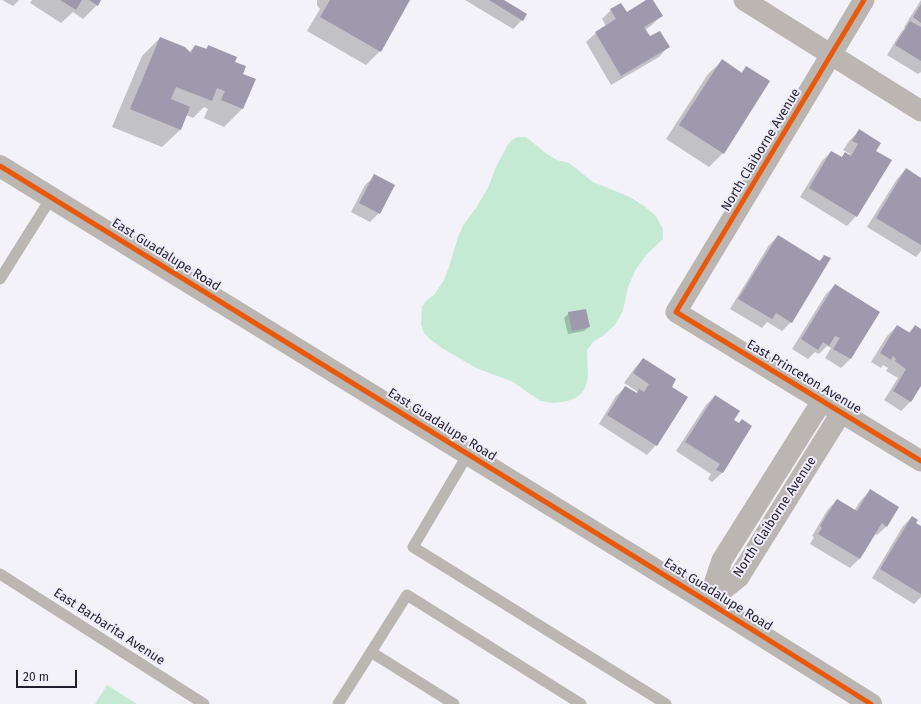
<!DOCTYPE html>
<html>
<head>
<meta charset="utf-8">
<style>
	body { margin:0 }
	#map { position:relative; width:921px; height:704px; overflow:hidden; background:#f2f2f8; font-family:"Fira Sans",sans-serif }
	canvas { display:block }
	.scale { position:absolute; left:16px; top:670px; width:61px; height:18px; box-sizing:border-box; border:2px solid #211f2b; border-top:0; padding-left:5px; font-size:12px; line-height:14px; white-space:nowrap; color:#211f2b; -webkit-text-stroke:3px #f0eefc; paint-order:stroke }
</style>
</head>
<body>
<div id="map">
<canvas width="921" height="704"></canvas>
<div class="scale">20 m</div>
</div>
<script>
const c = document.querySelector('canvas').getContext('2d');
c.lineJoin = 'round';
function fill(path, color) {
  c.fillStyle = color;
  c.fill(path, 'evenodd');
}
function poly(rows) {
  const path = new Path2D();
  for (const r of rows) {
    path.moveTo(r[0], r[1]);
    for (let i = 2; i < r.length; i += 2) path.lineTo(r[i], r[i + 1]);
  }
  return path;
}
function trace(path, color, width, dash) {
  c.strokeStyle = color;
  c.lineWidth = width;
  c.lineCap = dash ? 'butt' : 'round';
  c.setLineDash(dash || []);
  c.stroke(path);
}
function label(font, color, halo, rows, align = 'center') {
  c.font = font + ' "Fira Sans",sans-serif';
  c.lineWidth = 4;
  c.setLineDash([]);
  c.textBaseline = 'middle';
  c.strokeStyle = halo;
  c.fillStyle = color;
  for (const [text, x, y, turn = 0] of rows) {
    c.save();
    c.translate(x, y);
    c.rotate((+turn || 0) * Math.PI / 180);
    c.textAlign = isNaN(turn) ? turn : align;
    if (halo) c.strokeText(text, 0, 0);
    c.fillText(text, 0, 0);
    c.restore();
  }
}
fill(poly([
	[518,137,526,137,547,154,557,160,569,163,593,182,630,197,644,206,655,215,663,229,663,239,646,255,636,269,628,287,623,311,615,325,604,335,593,342,587,350,588,378,585,388,582,393,574,399,563,402,553,403,541,401,530,394,519,386,511,381,476,368,442,348,431,340,424,333,421,325,422,307,426,301,434,295,444,280,449,267,458,237,464,224,476,208,488,188,496,167,507,146,512,140],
	[107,685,137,704,95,704]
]), '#c4ead3');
fill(poly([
	[2,0,19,0,13,6],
	[32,0,100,0,97,5,83,19,73,12,61,23,30,3],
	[317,0,409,0,380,51,366,65,307,31,320,9,317,5],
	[465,0,502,0,522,20,513,29],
	[648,0,652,0,661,16,652,25,645,30,649,38,668,47,659,57,611,85,586,42,596,33,606,26,602,19,611,10,626,13],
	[921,0,921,72,918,74,887,55,901,32,905,28,904,27],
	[160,38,189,52,195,46,205,50,208,46,234,62,242,74,254,79,242,109,224,127,204,118,208,109,204,107,193,118,186,115,180,130,162,147,112,127,142,56],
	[722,61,741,73,746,67,723,153,709,167,666,139,708,74],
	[859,131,875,151,856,216,847,226,800,197,822,161,831,152,841,158,845,154,848,156,850,154,843,150,850,140],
	[906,169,920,178,921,177,921,251,916,257,867,227,897,179],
	[375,176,379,213,370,222,351,212,365,185],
	[778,236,819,261,825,256,791,322,782,331,767,322,762,328,730,309,769,245],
	[835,285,879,312,850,359,841,368,825,358,831,348,827,346,819,354,815,352,808,359,792,349,826,294],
	[569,313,589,327,584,331,568,334,564,318],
	[897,326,908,333,915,326,921,330,921,384,910,402,901,411,884,400,898,378,886,371,888,368,883,365,881,368,871,362,887,336],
	[643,359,670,387,686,397,656,445,647,455,599,424,616,396,626,387,636,394,638,392,624,383,634,369],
	[715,396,733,420,739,424,751,426,722,473,712,482,708,479,711,474,676,451,706,405],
	[870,491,887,526,877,535,874,533,859,559,850,568,810,544,814,537,812,536,828,509,837,500,854,511,861,500],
	[912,517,915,524,921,527,921,597,914,604,872,578,903,526]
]), '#0003');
fill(poly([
	[60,0,82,0,76,10],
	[89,0,101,0,98,6],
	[330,0,410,0,381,52,320,17],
	[489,0,504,0,527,14,523,21],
	[646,0,653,0,663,16,644,27,650,36,660,31,670,47,621,76,595,32,616,19,610,9,621,3,627,12],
	[921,4,921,23,913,17],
	[910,21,921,27,921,61,895,45],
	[160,37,185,47,191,53,195,45,207,49,208,45,237,57,235,62,246,66,243,74,256,79,243,109,221,100,225,91,217,88,212,101,176,87,171,99,190,107,181,130,130,109],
	[722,59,742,73,746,66,770,81,724,154,679,125],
	[859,129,881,143,876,151,892,160,857,217,809,188,831,151,842,157,845,152,851,156,858,144,852,141],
	[906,168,921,178,921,245,876,218],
	[374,174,395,185,380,214,359,203],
	[778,235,820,261,824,255,831,258,792,323,776,313,772,319,738,299],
	[835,284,880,312,851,359,833,349,840,338,835,336,829,346,823,342,818,350,801,339],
	[586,309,590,327,572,331,568,312],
	[897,325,910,333,915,325,921,329,921,386,911,402,893,391,906,369,895,361,896,359,893,356,891,360,880,353],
	[643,358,676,379,672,387,688,397,657,446,607,415,625,386,637,393,639,389,644,392,649,384,633,373],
	[715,395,740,411,734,420,739,423,742,419,752,426,723,473,716,470,720,464,685,442],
	[870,489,899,507,887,527,882,523,860,559,818,534,822,528,820,526,837,499,857,511],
	[912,516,918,520,916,523,921,526,921,594,880,569]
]), '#9e99ac');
trace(poly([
	[0,279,51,198],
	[468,454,413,547,666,704],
	[0,574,204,704],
	[371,652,407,595,581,704],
	[338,704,371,652,454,704]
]), '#bbb6b1', 11);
trace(poly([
	[744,0,921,111],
	[864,0,676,312,921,461],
	[708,602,739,577,841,413],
	[708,602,722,560,822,401]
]), '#bbb6b1', 21);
trace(poly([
	[0,166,708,602,871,704]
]), '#bbb6b1', 22);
trace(poly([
	[864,0,676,312,921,461],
	[0,166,708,602,871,704]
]), '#e8590c', 5);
label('13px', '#211f2b', '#f0eefc', [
	["North Claiborne Avenue",761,150,-59],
	["East Guadalupe Road",166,255,32],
	["East Princeton Avenue",804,377,31],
	["East Guadalupe Road",442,425,32],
	["North Claiborne Avenue",775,517,-57],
	["East Guadalupe Road",718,595,32],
	["East Barbarita Avenue",109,627,33]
]);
</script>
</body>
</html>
